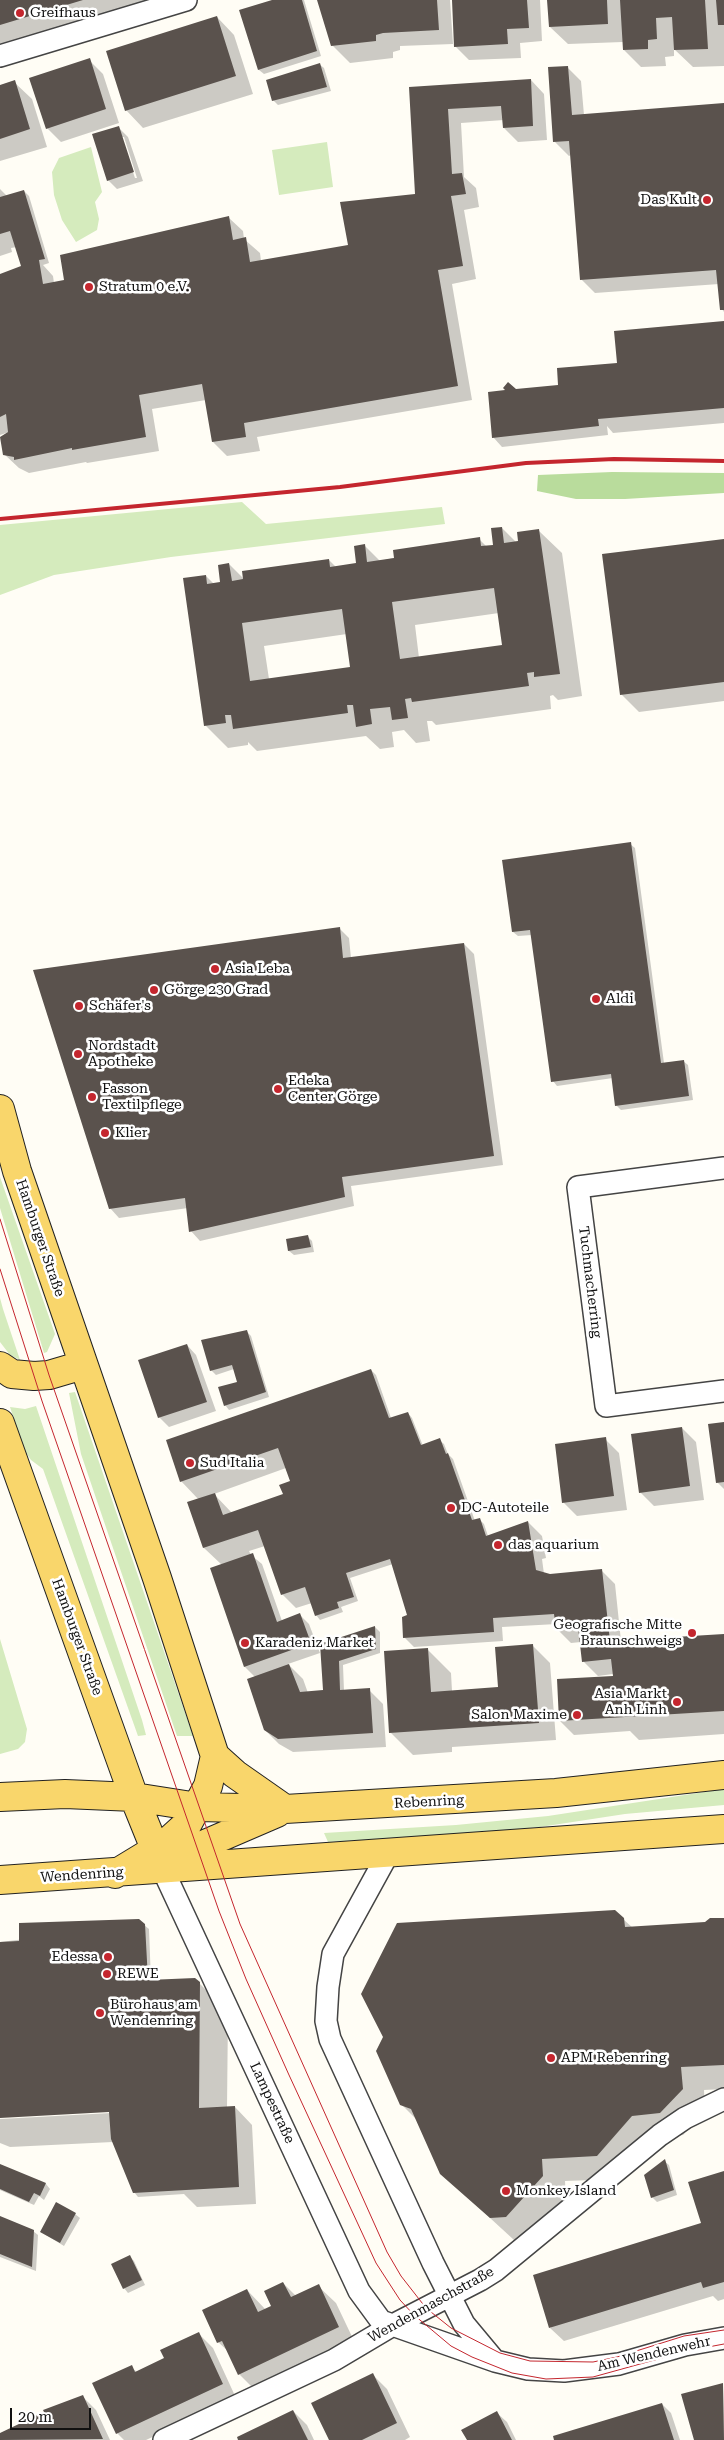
<!DOCTYPE html>
<html>
<head>
<meta charset="utf-8">
<style>
	body { margin:0 }
	#map { position:relative; width:724px; height:2440px; overflow:hidden; background:#fffdf5; font-family:"Roboto Serif",serif }
	canvas { display:block }
	.scale { position:absolute; left:10px; top:2408px; width:81px; height:22px; box-sizing:border-box; border:2px solid #111; border-top:0; padding-left:6px; font-size:15px; line-height:18px; white-space:nowrap; color:#111; -webkit-text-stroke:4px #fff; paint-order:stroke }
</style>
</head>
<body>
<div id="map">
<canvas width="724" height="2440"></canvas>
<div class="scale">20 m</div>
</div>
<script>
const c = document.querySelector('canvas').getContext('2d');
c.lineJoin = 'round';
function fill(path, color) {
  c.fillStyle = color;
  c.fill(path, 'evenodd');
}
function poly(rows) {
  const path = new Path2D();
  for (const r of rows) {
    path.moveTo(r[0], r[1]);
    for (let i = 2; i < r.length; i += 2) path.lineTo(r[i], r[i + 1]);
  }
  return path;
}
function trace(path, color, width, dash) {
  c.strokeStyle = color;
  c.lineWidth = width;
  c.lineCap = dash ? 'butt' : 'round';
  c.setLineDash(dash || []);
  c.stroke(path);
}
function label(font, color, halo, rows, align = 'center') {
  c.font = font + ' "Roboto Serif",serif';
  c.lineWidth = 5;
  c.setLineDash([]);
  c.textBaseline = 'middle';
  c.strokeStyle = halo;
  c.fillStyle = color;
  for (const [text, x, y, turn = 0] of rows) {
    c.save();
    c.translate(x, y);
    c.rotate((+turn || 0) * Math.PI / 180);
    c.textAlign = isNaN(turn) ? turn : align;
    if (halo) c.strokeText(text, 0, 0);
    c.fillText(text, 0, 0);
    c.restore();
  }
}
fill(poly([
	[327,142,333,187,279,195,272,150],
	[91,147,102,192,95,202,99,219,97,230,76,242,62,220,54,195,52,172,59,158],
	[242,502,266,524,442,507,445,524,171,557,54,575,0,595,0,525],
	[0,1177,55,1334,47,1352,44,1353,0,1208],
	[0,1298,3,1309,20,1360,10,1355,0,1342],
	[75,1392,193,1736,177,1736,81,1454,69,1393],
	[36,1406,142,1720,146,1735,138,1736,43,1469,31,1460,24,1450,10,1407,25,1409],
	[0,1639,27,1729,25,1742,18,1749,0,1754],
	[724,1789,724,1805,625,1814,540,1827,452,1835,328,1842,324,1833,456,1825,548,1816]
]), '#d5ebbd');
fill(poly([
	[612,472,724,473,724,493,625,499,576,499,537,491,538,475]
]), '#b9dc9c');
fill(poly([
	[0,0,162,0,0,48],
	[276,0,304,0,321,56,264,74,259,70],
	[319,0,450,0,453,44,400,46,400,50,393,52,393,58,350,63,332,45],
	[453,0,540,0,542,41,520,43,521,58,469,60,455,46],
	[549,0,724,0,724,66,693,67,674,49,674,56,665,57,666,66,641,67,624,50,623,42,568,44,550,27],
	[217,17,234,35,253,94,143,128,126,110],
	[89,60,103,74,119,123,61,142,47,128],
	[319,64,324,68,331,91,278,105,273,100],
	[567,67,581,81,584,115,724,104,724,312,722,309,719,284,595,293,581,279,571,155,569,156,555,142],
	[531,80,544,94,547,140,518,142,504,128,504,120,461,123,464,177,476,188,479,207,464,210,476,279,452,284,472,400,257,437,260,451,227,456,213,442,206,400,152,409,159,451,87,463,86,462,29,473,19,468,4,454,9,432,0,435,0,276,24,267,17,247,11,248,12,252,0,256,0,189,7,196,24,191,29,196,49,263,43,265,53,276,54,283,65,281,229,218,243,231,244,239,260,253,261,261,349,246,416,195,410,88],
	[14,82,32,99,47,147,0,161,0,86],
	[118,127,128,137,143,181,117,189,108,180],
	[121,137,124,137,137,178,135,178],
	[724,323,724,423,613,433,607,426,608,435,502,447,493,437,508,391,560,386],
	[502,528,516,542,539,531,562,553,582,696,558,700,553,695,550,696,551,709,436,725,432,721,427,721,430,741,416,743,404,730,392,732,394,747,380,749,366,736,257,751,248,742,248,745,228,748,205,725,206,576,214,584,222,583,229,564,245,580,329,560,336,567,357,564,364,545,380,561,479,539,487,547,495,546],
	[499,613,503,646,419,658,415,625],
	[347,634,352,668,269,679,264,646],
	[724,540,724,701,639,712,621,694],
	[630,844,635,848,664,1063,683,1061,688,1065,693,1100,621,1110,616,1105,613,1078,557,1086,553,1081,532,935,518,936,513,932,504,861],
	[339,928,349,938,351,958,464,944,474,954,503,1165,351,1186,354,1206,200,1241,191,1231,188,1208,119,1218,110,1208],
	[308,1237,312,1241,314,1252,294,1255,289,1251,287,1240],
	[247,1332,251,1336,269,1397,229,1410,225,1405,239,1383,234,1369,216,1375,211,1370],
	[187,1345,196,1355,216,1411,169,1427,159,1417],
	[371,1370,376,1375,391,1418,408,1413,412,1418,423,1446,439,1440,444,1444,448,1454,453,1459,475,1521,479,1519,484,1524,488,1536,528,1522,542,1536,546,1558,542,1559,544,1574,551,1576,601,1570,615,1584,621,1641,724,1635,724,1734,639,1740,630,1731,574,1735,560,1721,613,1677,613,1674,598,1676,584,1662,581,1642,571,1643,557,1629,557,1624,502,1627,503,1641,414,1647,404,1637,409,1616,393,1564,350,1578,358,1601,341,1607,343,1612,320,1620,316,1615,312,1603,296,1608,282,1594,265,1546,249,1551,251,1555,262,1564,282,1621,300,1615,309,1624,320,1653,288,1664,303,1679,308,1693,326,1692,321,1645,375,1627,380,1632,380,1653,343,1665,344,1691,369,1690,383,1704,386,1747,293,1752,279,1744,265,1730,255,1677,245,1667,222,1565,204,1548,199,1500,181,1481],
	[286,1468,291,1482,284,1495,232,1513,214,1494],
	[724,1423,724,1489,717,1482],
	[682,1428,696,1442,704,1500,654,1506,640,1492],
	[605,1439,619,1453,627,1510,577,1516,563,1502],
	[532,1645,550,1663,556,1740,452,1747,452,1752,413,1755,390,1732,428,1650,451,1673,452,1691,499,1688],
	[623,1919,633,1928,706,1923,724,1919,724,2089,704,2090,705,2112,683,2135,655,2138,620,2179,565,2181,566,2200,529,2239,514,2240,441,2173,418,2121,401,2104],
	[144,1925,149,1929,151,1981,199,1983,228,2012,227,2108,235,2107,252,2125,256,2204,197,2207,184,2194,138,2197,134,2192,113,2142,10,2147,0,2143,0,2119,111,2113,111,2111,0,2116,0,1942],
	[664,2161,669,2165,677,2195,657,2202,652,2197],
	[0,2165,46,2184,50,2189,44,2200,39,2196,34,2205,0,2190],
	[724,2172,724,2299,718,2301,713,2296,564,2341,550,2328,703,2224],
	[75,2214,80,2218,64,2246,41,2232],
	[0,2217,33,2231,38,2235,36,2271,0,2257],
	[130,2257,134,2261,145,2285,128,2293,124,2288],
	[283,2283,296,2296,318,2286,336,2303,356,2345,256,2391,239,2374,229,2352,218,2342,247,2290,266,2310,273,2307],
	[199,2334,213,2348,236,2398,146,2440,124,2440,117,2433,131,2367,137,2372,165,2359],
	[373,2375,387,2389,410,2437,405,2440,330,2440],
	[723,2384,724,2440,695,2440],
	[82,2396,96,2410,110,2440,0,2440,0,2434,46,2413,45,2411],
	[662,2404,671,2413,680,2440,555,2440],
	[293,2411,307,2425,314,2440,240,2440],
	[497,2413,507,2422,516,2440,468,2440]
]), '#0003');
fill(poly([
	[0,0,83,0,0,25],
	[272,0,302,0,317,51,258,70,239,10],
	[317,0,437,0,439,30,383,33,376,35,376,41,331,46],
	[452,0,527,0,529,28,507,29,508,44,454,47],
	[547,0,607,0,608,24,549,27],
	[620,0,705,0,708,49,674,50,672,17,656,18,657,39,648,40,648,49,623,50],
	[716,0,724,0,724,25,718,25],
	[217,16,236,76,125,111,106,51],
	[90,58,106,109,46,129,29,78],
	[320,63,327,87,272,101,266,80],
	[568,66,572,115,724,103,724,310,720,310,716,270,580,280,569,141,553,142,548,67],
	[531,79,533,126,503,128,501,106,448,109,452,174,462,173,466,194,451,196,463,266,438,270,458,386,244,423,246,437,212,442,202,384,139,395,146,437,72,450,72,448,14,460,14,457,3,455,0,437,8,432,6,414,0,417,0,274,21,266,10,231,0,234,0,197,24,190,45,259,39,260,43,284,64,280,60,255,229,216,233,240,246,237,250,262,348,245,340,202,415,194,409,87],
	[15,80,30,129,0,139,0,85],
	[119,126,134,172,107,181,92,134],
	[724,321,724,408,598,419,599,426,492,438,488,392,505,390,503,388,508,382,516,389,558,385,557,368,617,363,614,331],
	[502,527,504,543,518,541,517,532,539,529,560,674,534,677,534,672,527,673,529,686,412,702,411,698,405,699,408,718,392,720,390,707,370,709,372,724,356,727,353,705,347,705,348,713,233,729,231,715,225,715,226,723,204,726,183,578,206,575,207,584,220,582,218,565,229,563,232,581,243,579,242,571,329,559,330,567,356,563,354,546,365,544,367,562,394,558,393,550,480,537,481,546,493,545,491,528],
	[494,588,502,645,400,659,392,602],
	[342,609,350,667,250,681,242,623],
	[724,539,724,682,620,695,602,554],
	[631,842,661,1063,684,1060,689,1096,615,1106,611,1074,551,1082,530,930,512,932,502,860],
	[340,927,343,958,464,943,494,1156,342,1177,345,1197,189,1232,185,1198,109,1209,33,970],
	[308,1235,311,1247,288,1251,286,1239],
	[247,1330,266,1392,224,1406,218,1387,237,1382,232,1365,210,1371,201,1340],
	[187,1344,207,1402,158,1418,138,1360],
	[371,1369,389,1418,408,1412,421,1445,440,1438,446,1454,448,1453,472,1520,480,1518,486,1536,528,1521,536,1570,550,1574,602,1569,610,1641,724,1634,724,1711,559,1721,557,1679,613,1676,611,1659,582,1662,578,1627,556,1629,554,1614,493,1618,494,1632,403,1638,402,1617,407,1615,390,1559,346,1573,354,1597,337,1602,339,1608,315,1616,305,1587,281,1595,258,1530,203,1548,187,1502,215,1493,223,1515,283,1494,279,1485,290,1481,278,1448,180,1482,166,1440],
	[724,1422,724,1482,716,1483,708,1424],
	[682,1427,690,1486,639,1493,631,1434],
	[606,1437,614,1496,562,1503,555,1444],
	[253,1553,277,1622,300,1613,311,1643,244,1667,210,1568],
	[375,1626,376,1649,339,1661,340,1690,370,1688,373,1733,278,1739,264,1730,247,1679,289,1664,300,1692,323,1690,320,1644],
	[533,1644,539,1723,389,1733,384,1651,428,1648,431,1692,498,1687,495,1647],
	[615,1910,624,1918,625,1927,705,1922,710,1918,724,1918,724,2065,681,2067,683,2089,660,2113,632,2116,597,2156,542,2159,543,2176,506,2217,490,2218,440,2174,411,2109,400,2105,376,2051,383,2037,361,1994,397,1923],
	[139,1919,145,1924,148,1980,195,1978,200,1982,199,2108,235,2106,239,2187,133,2193,111,2139,109,2112,0,2118,0,1942,19,1941,19,1923],
	[665,2159,674,2190,651,2198,644,2175],
	[0,2164,46,2183,40,2196,34,2193,29,2202,0,2189],
	[724,2171,724,2282,703,2288,701,2282,549,2328,533,2275,701,2223,688,2182],
	[56,2202,76,2213,60,2243,40,2232],
	[0,2216,34,2230,32,2267,0,2254],
	[130,2255,142,2280,123,2289,111,2264],
	[283,2282,291,2297,319,2284,339,2327,238,2375,222,2341,217,2343,202,2310,247,2289,258,2312,271,2306,264,2291],
	[199,2332,223,2384,116,2434,92,2383,132,2365,135,2372,164,2358,160,2350],
	[373,2373,397,2423,362,2440,329,2440,311,2403],
	[723,2383,724,2440,694,2440,681,2394],
	[83,2395,103,2439,0,2440,0,2433,44,2412,43,2410],
	[662,2403,674,2440,554,2440,553,2436],
	[293,2410,308,2440,238,2440,237,2437],
	[497,2411,512,2440,467,2440,461,2430]
]), '#5a524d');
const minor = poly([
	[0,56,186,0],
	[724,1168,578,1187,606,1406,724,1391],
	[389,1852,333,1954,328,1987,326,2021,330,2039,433,2263,464,2324,494,2360],
	[163,1870,359,2291,381,2321,495,2361,528,2369,564,2371,619,2364,685,2345,724,2338],
	[164,2440,334,2360,393,2325,480,2280,496,2270,660,2135,685,2118,724,2099]
]);
const primary = poly([
	[0,1109,17,1171,157,1578,215,1756,208,1786,188,1823,166,1843,115,1874],
	[0,1366,12,1374,34,1376,49,1375,83,1365],
	[0,1423,134,1797,162,1866],
	[215,1756,235,1774,285,1809],
	[0,1797,65,1794,134,1797,198,1807,285,1809,556,1793,724,1775],
	[166,1868,205,1844,277,1813],
	[0,1880,724,1829]
]);
trace(minor, '#444', 24);
trace(primary, '#222', 30);
trace(minor, '#fff', 21);
trace(primary, '#f9d66b', 28);
trace(poly([
	[0,1219,49,1375,240,1924,387,2252,401,2276,426,2308,451,2328,500,2353,530,2361,593,2362,617,2357,684,2336,724,2330],
	[0,1269,42,1401,219,1911,246,1979,289,2075,376,2263,400,2300,414,2315,451,2346,472,2357,512,2373,546,2379,593,2377,687,2351,724,2344]
]), '#c4262e', 1);
trace(poly([
	[0,519,340,487,526,463,614,459,724,461]
]), '#c4262e', 4);
for (const [x, y, r, color] of [
	[20,13,5,"#c4262e"],
	[707,200,5,"#c4262e"],
	[89,287,5,"#c4262e"],
	[215,969,5,"#c4262e"],
	[154,990,5,"#c4262e"],
	[596,999,5,"#c4262e"],
	[79,1006,5,"#c4262e"],
	[78,1054,5,"#c4262e"],
	[278,1089,5,"#c4262e"],
	[92,1097,5,"#c4262e"],
	[105,1133,5,"#c4262e"],
	[190,1463,5,"#c4262e"],
	[451,1508,5,"#c4262e"],
	[498,1545,5,"#c4262e"],
	[692,1633,5,"#c4262e"],
	[245,1643,5,"#c4262e"],
	[677,1702,5,"#c4262e"],
	[577,1715,5,"#c4262e"],
	[108,1957,5,"#c4262e"],
	[107,1974,5,"#c4262e"],
	[100,2013,5,"#c4262e"],
	[551,2058,5,"#c4262e"],
	[506,2191,5,"#c4262e"]
]) {
  const dot = new Path2D();
  dot.arc(x, y, r, 0, 2 * Math.PI);
  c.fillStyle = color;
  c.fill(dot);
  trace(dot, '#fff', 2);
}
label('14px', '#111', '#fff', [
	["Greifhaus",30,13],
	["Das Kult",697,200,"right"],
	["Stratum 0 e.V.",99,287],
	["Asia Leba",225,969],
	["Görge 230 Grad",164,990],
	["Aldi",606,999],
	["Schäfer's",89,1006],
	["Nordstadt",88,1046],
	["Apotheke",88,1062],
	["Edeka",288,1081],
	["Center Görge",288,1097],
	["Fasson",102,1089],
	["Textilpflege",102,1105],
	["Klier",115,1133],
	["Sud Italia",200,1463],
	["DC-Autoteile",461,1508],
	["das aquarium",508,1545],
	["Geografische Mitte",682,1625,"right"],
	["Braunschweigs",682,1641,"right"],
	["Karadeniz Market",255,1643],
	["Asia Markt",667,1694,"right"],
	["Anh Linh",667,1710,"right"],
	["Salon Maxime",567,1715,"right"],
	["Edessa",98,1957,"right"],
	["REWE",117,1974],
	["Bürohaus am",110,2005],
	["Wendenring",110,2021],
	["APM Rebenring",561,2058],
	["Monkey Island",516,2191]
], 'left');
label('14px', '#111', '#fff', [
	["Hamburger Straße",40,1238,71],
	["Tuchmacherring",590,1282,83],
	["Hamburger Straße",77,1637,70],
	["Rebenring",429,1802,-3],
	["Wendenring",82,1875,-4],
	["Lampestraße",272,2103,65],
	["Wendenmaschstraße",431,2305,-29],
	["Am Wendenwehr",654,2354,-13]
]);
</script>
</body>
</html>
